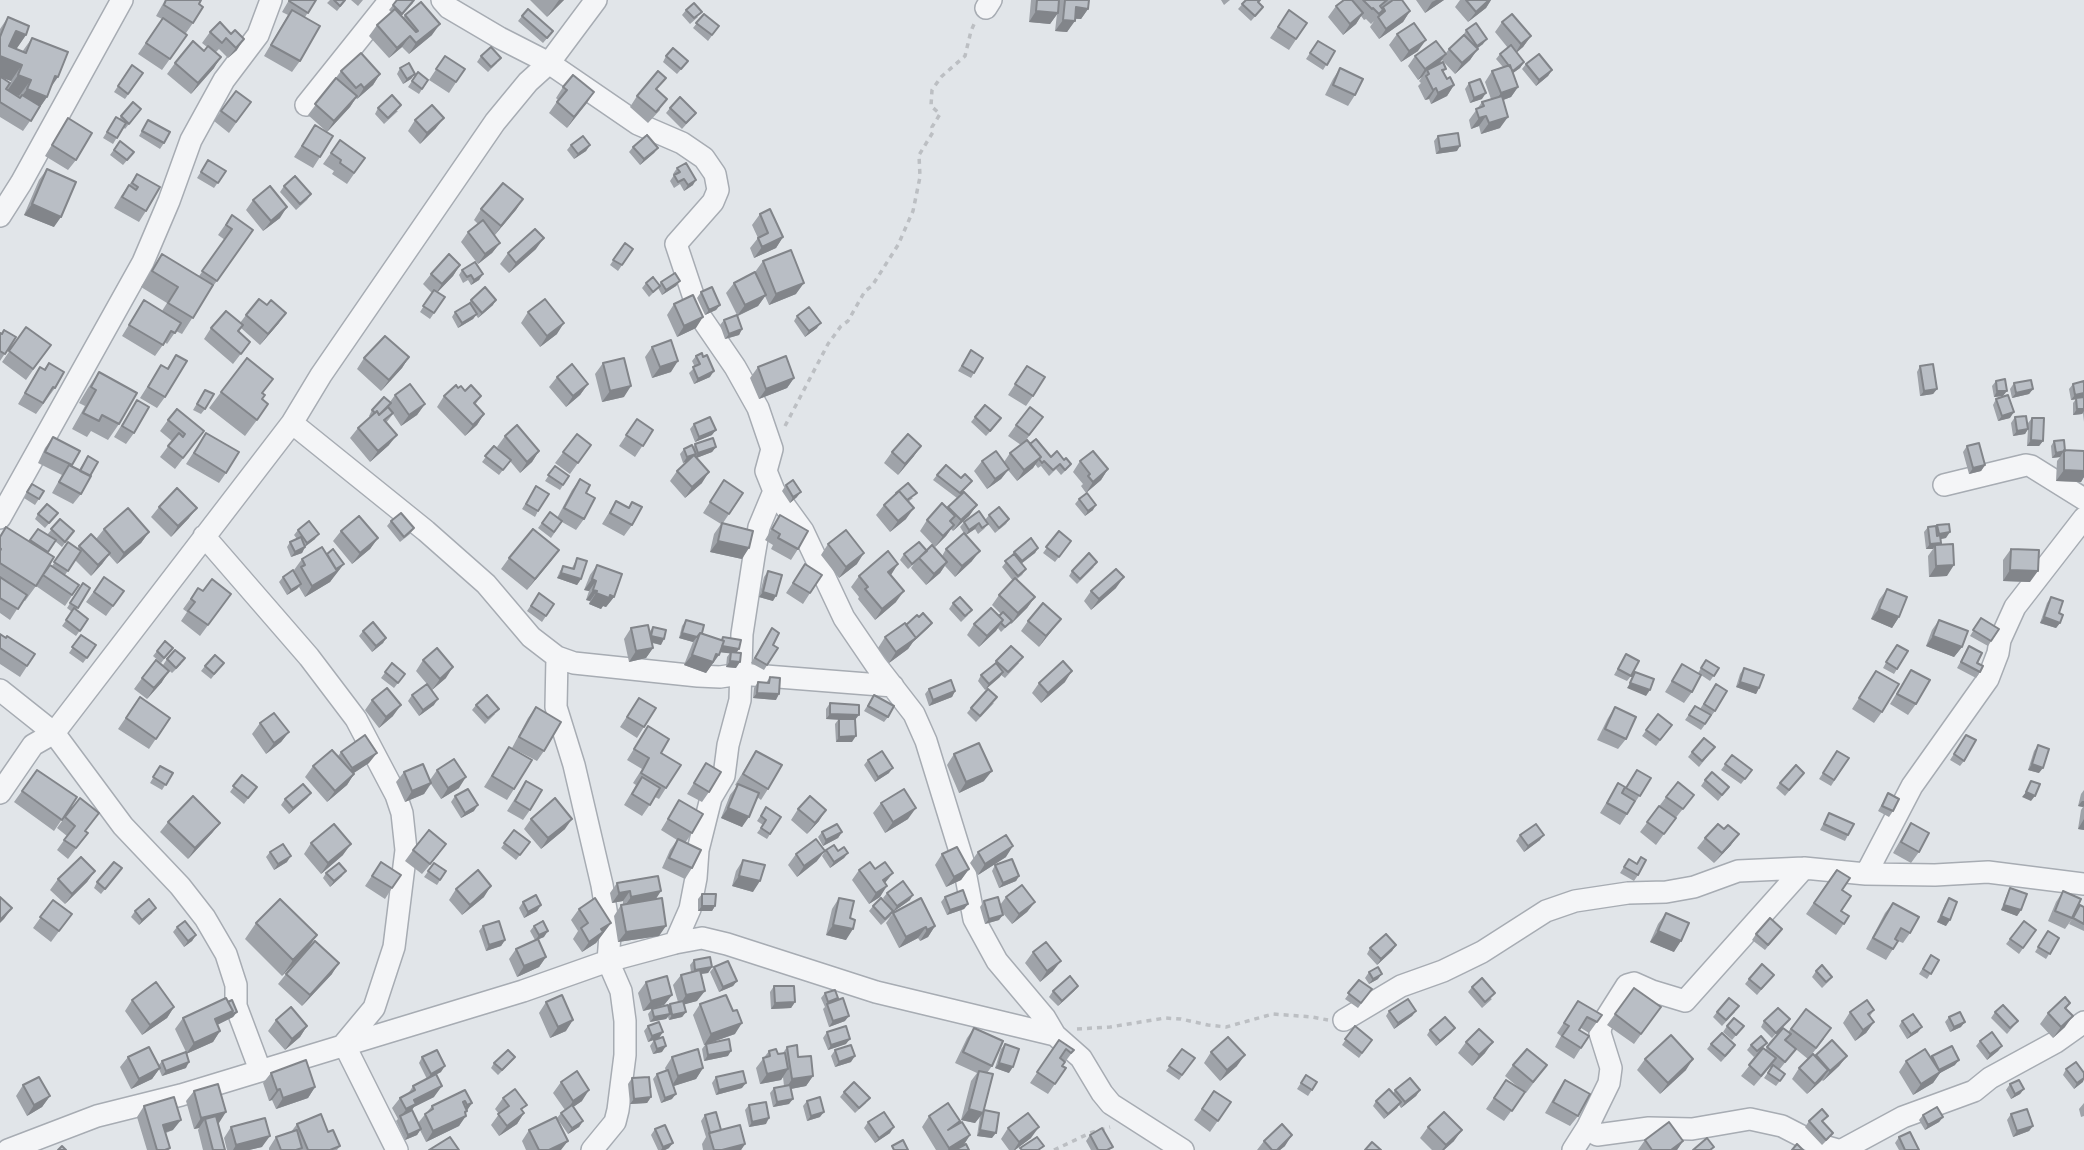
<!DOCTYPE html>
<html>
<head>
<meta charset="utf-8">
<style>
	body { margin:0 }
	canvas { display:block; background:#e1e5e9 }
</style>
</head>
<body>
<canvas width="2084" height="1150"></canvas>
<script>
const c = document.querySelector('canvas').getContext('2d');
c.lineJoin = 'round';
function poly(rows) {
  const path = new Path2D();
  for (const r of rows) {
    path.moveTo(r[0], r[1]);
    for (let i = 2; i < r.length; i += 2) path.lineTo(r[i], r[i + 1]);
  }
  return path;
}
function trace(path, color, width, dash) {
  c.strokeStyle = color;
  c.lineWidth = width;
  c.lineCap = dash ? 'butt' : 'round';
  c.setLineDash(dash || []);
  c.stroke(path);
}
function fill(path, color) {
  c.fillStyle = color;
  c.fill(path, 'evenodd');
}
const street = poly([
	[442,0,449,8,500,38,549,63,638,124,682,143,704,158,715,174,718,190,713,202,676,244,700,316,735,367,758,408,772,449,766,471,774,491,803,531,844,618,876,665,914,714,926,741,963,861,974,919,997,961,1045,1018,1055,1035],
	[986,8,991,0],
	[306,105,390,0],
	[0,216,21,183,122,0],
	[292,423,426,531,486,584,531,637,557,657,556,707,574,765,602,885,610,935,608,961,621,991,625,1021,625,1055,618,1110,615,1122,592,1150],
	[1944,485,2026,465,2031,466,2084,499],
	[0,518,143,262,169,201,191,140,224,80,258,35,271,0],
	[204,536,309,657,356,719,396,795,402,813,406,850,394,947,374,1008,344,1044,397,1150],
	[557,657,574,663,698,676,720,677,740,674,893,686],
	[0,690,54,733,123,826,180,886,205,918,226,954,236,985,236,1006,260,1070],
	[0,793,33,745,54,733,292,423,321,375,495,122,528,82,549,63,596,0],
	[1866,874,1912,786,1988,679,1998,653,2000,640,2015,607,2084,518],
	[675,943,690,909,696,878,698,850,711,798,724,776,728,745,740,700,742,634,754,556,759,527,774,491],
	[1344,1020,1401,986,1443,971,1482,952,1546,911,1575,901,1628,893,1666,892,1694,887,1738,871,1804,868,1866,874,1935,875,1988,872,2084,884],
	[1597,1135,1649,1128,1692,1129,1750,1119,1782,1126,1817,1144,1838,1150],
	[8,1150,97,1116,181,1095,408,1026,523,991,608,961,675,943,702,938,727,944,876,992,1055,1035,1081,1058,1102,1093,1111,1104,1183,1150],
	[1573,1150,1587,1128,1609,1083,1611,1068,1600,1033,1601,1026,1627,985,1634,983,1652,991,1685,1001,1804,868],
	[1842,1150,1903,1117,1974,1091,1990,1078,2056,1042,2084,1022]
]);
trace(street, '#a7acb3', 24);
trace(poly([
	[785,426,828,344,841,326,848,321,865,291,872,286,898,245,913,211,920,177,919,155,933,132,932,127,940,114,931,106,932,90,941,77,965,56,971,31,975,22],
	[1077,1029,1110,1027,1165,1018,1181,1019,1208,1025,1226,1027,1273,1014,1312,1017,1328,1020],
	[1054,1150,1090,1133,1110,1127]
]), '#bcbfc3', 3.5, [5, 5]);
trace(street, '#f4f5f7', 21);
fill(poly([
	[165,0,201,0,199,4,193,23,186,33,187,35,162,70,138,54,162,19,156,16],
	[289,0,316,0,305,17,300,61,292,72,264,56,288,15,282,12],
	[330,0,346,0,337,11,327,3],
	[351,0,363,0,358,6],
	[530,0,564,0,547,17],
	[1031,0,1059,0,1059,1,1060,0,1089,0,1088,9,1081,19,1075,19,1067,32,1055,31,1057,14,1050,24,1029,22],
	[1221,0,1230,0,1224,5],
	[1246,0,1260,0,1258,3,1259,12,1251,21,1238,9],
	[1354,0,1402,0,1410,11,1403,22,1379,39,1370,27,1374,21,1371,24,1366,19,1364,20,1361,16,1356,24,1343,35,1328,17,1336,6],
	[1416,0,1444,0,1425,13],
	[1460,0,1491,0,1486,8,1468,22,1455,7],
	[413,3,401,16,403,18,405,15,432,35,409,54,402,47,389,58,369,36,377,25,391,12,389,10,393,5],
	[686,10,698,17,690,24,682,15],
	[1289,10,1307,23,1289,50,1270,38],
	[704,14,719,26,708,41,693,28],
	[522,16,549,36,543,43,518,21],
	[8,17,26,35,16,49,22,52,32,38,49,89,47,97,23,131,0,117,0,79,10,83,11,81,0,77,0,29],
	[220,22,237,50,228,58,219,49,216,52,214,68,191,94,167,74,175,63,204,51,207,47,202,43,210,32],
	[1502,22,1531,36,1523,47,1516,52,1524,62,1520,68,1513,73,1518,87,1511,97,1503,100,1500,128,1481,134,1479,126,1471,129,1469,120,1482,102,1491,99,1485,82,1492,71,1503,67,1496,59,1500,54,1508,48,1495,32],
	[1466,30,1483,44,1477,49,1470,60,1455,74,1442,60,1439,64,1446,69,1443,72,1447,79,1454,85,1447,96,1431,104,1429,99,1425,100,1418,86,1421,83,1419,81,1422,77,1418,80,1408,66,1415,56,1445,54,1449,49,1463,36],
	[1397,34,1418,51,1401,62,1389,45],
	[1318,41,1335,51,1323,70,1306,59],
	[445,56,465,69,449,93,429,80],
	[481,56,497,63,488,72,477,62],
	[666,56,684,66,677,74,663,62],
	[1526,64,1552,70,1548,76,1536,86,1522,69],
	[132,65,143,73,125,99,114,92],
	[400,68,415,74,411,79,403,84,397,74],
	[1340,68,1355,95,1348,106,1325,95,1333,79],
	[341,71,380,74,373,85,357,99,356,98,350,107,327,132,308,115],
	[418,72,428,80,419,94,408,87],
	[1469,83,1482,99,1470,103,1465,89],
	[563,87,594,92,567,128,549,113,558,100,556,98],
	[657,90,660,110,648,123,630,107,637,96],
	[133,102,141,109,125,129,123,127,113,144,103,138,116,117,119,119],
	[251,102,229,133,214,121,221,111],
	[378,108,398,111,384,124,375,114],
	[670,108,692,118,682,129,666,113],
	[68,118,76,160,68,170,45,156],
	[148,120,164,143,160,149,139,136],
	[415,120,436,128,420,144,408,131],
	[315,125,320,157,313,168,294,157],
	[1438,136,1457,151,1436,154,1434,141],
	[340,140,365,158,347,184,332,174,334,171,323,164],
	[120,141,134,152,123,165,110,155],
	[571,145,590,145,586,151,574,159,567,150],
	[633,147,658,148,654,153,640,165,629,152],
	[208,160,226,171,214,188,197,178],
	[677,168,693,185,684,191,680,184,674,188,670,181,674,175,673,174],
	[47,169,54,227,24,215,39,180],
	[137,174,146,211,139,222,114,208,121,196],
	[284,186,311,194,307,200,296,210,280,192],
	[523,199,494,236,500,243,492,253,478,264,461,242,468,232,478,224,474,220,481,209],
	[253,200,280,218,263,231,246,210],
	[760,214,783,237,776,248,754,258,750,248,758,238,752,225],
	[232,215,253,230,209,292,182,334,176,331,167,344,165,342,155,356,122,336,144,300,162,311,167,303,141,287,162,254,199,276,225,240,218,235],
	[625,243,633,249,618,271,610,265],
	[536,249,509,273,500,264,508,253],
	[763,261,796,294,769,305,765,296,758,306,738,316,742,329,739,335,725,339,720,325,724,320,737,315,726,293,734,283,759,280,755,272],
	[460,265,453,276,437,292,445,297,430,319,420,312,432,293,423,284,431,274],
	[462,270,483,274,479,280,471,285,468,280,463,283,459,275],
	[680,281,676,286,662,295,658,288,649,297,642,288,646,283,659,285,661,282],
	[701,292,720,305,716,310,705,315,697,298],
	[471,300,493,305,478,318,476,315,473,319,458,328,452,317,455,312,468,304],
	[674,304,696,328,677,337,667,315],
	[267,305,286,313,278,324,260,345,241,328,238,332,250,342,233,364,204,339,211,328,240,323,246,315],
	[528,312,557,334,540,347,521,323],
	[797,316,817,328,805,337,794,321],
	[26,327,51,345,26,380,2,362],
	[0,333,16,337,0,361],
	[652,347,671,372,652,378,645,357],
	[971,350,983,358,971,378,958,371],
	[176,355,165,397,157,408,140,398,161,365,167,368],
	[696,356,710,377,694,384,689,373,695,367,692,361],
	[409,357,402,368,381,391,357,369,364,358],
	[49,363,55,388,36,414,18,404,40,367,44,369],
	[603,363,624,397,602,402,595,374],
	[1027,366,1033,396,1026,406,1008,395],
	[1920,366,1937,389,1933,394,1920,396,1917,372],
	[758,367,794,378,787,388,759,399,750,378],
	[99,372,119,424,108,440,91,431,87,437,72,429,85,406,79,403,88,388],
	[557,377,588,384,580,395,566,407,549,387],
	[273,379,263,393,257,420,245,436,209,408,221,392],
	[1996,381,2003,396,1994,397,1992,386],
	[2084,381,2084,422,2083,413,2082,414,2073,415,2073,403,2076,399,2071,400,2069,389,2073,384],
	[2014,383,2033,389,2029,394,2012,398,2010,389],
	[458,388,481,396,475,405,484,414,477,425,465,436,437,407,444,396],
	[205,390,205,409,201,414,193,410],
	[395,395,425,404,417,415,401,426,393,414,386,423,389,445,370,462,350,438,358,428,370,417,369,416,372,410,390,402],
	[1996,399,2010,418,1998,421,1993,405],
	[137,400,134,433,126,444,114,437],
	[975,417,997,424,986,436,971,422],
	[1043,417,1024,443,1030,444,1051,457,1067,469,1061,475,1056,469,1049,476,1041,466,1038,468,1035,464,1033,468,1017,481,1008,470,1001,479,987,489,974,471,982,461,1004,462,1010,453,1021,445,1008,436,1016,425],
	[2015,417,2028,428,2028,423,2032,418,2043,441,2039,446,2027,446,2028,429,2025,434,2013,436,2011,423],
	[637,419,653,430,635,457,619,446],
	[168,420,204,431,175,469,160,457,172,441,160,431],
	[694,424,712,435,695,442,690,429],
	[206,433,226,473,219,483,186,464],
	[577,434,591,445,570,474,555,463],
	[505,436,539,451,532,462,520,473,510,461,499,475,482,462,494,446,502,452,497,447],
	[53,437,72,466,79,470,88,456,90,476,81,494,73,504,52,493,62,475,38,463,45,448],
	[2054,441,2065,450,2084,451,2084,477,2081,482,2056,481,2057,461,2060,457,2052,458,2051,446],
	[695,444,716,447,712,452,696,458,702,483,685,498,670,481,677,471,689,460,683,463,680,454,684,449,693,448],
	[1967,446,1985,465,1981,471,1969,474,1963,452],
	[892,452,914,456,898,475,884,463],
	[1080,461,1108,469,1101,480,1086,493,1081,486,1083,484,1073,472],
	[555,466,569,476,560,490,545,481],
	[937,475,961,478,972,481,957,498,933,480],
	[580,479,586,493,584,519,576,530,562,522,551,538,538,528,550,512,557,518,572,490],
	[724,480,729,514,723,523,742,559,710,552,714,534,721,524,703,513],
	[32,484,44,491,35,505,24,498],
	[786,485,797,497,790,503,782,491],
	[536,486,538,511,535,517,522,509],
	[964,492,977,505,969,516,953,531,951,529,946,536,935,547,920,531,927,520,947,508],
	[896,493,913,498,908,502,906,519,890,532,876,515,884,505],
	[1079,499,1093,510,1085,516,1075,504],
	[616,501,628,508,632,502,632,525,624,536,602,524],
	[159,507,189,518,171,537,151,517],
	[58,513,45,528,35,519,38,514],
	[780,515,798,549,791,560,771,549,773,545,765,540],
	[989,515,1009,519,1006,524,995,533,988,524,984,529,978,534,975,529,966,535,972,561,955,577,945,566,940,573,926,585,911,568,914,564,908,569,900,560,904,554,927,551,942,556,946,549,965,535,960,527,964,522,985,520],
	[60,519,74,531,62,547,55,541,47,553,40,579,50,565,52,566,68,542,77,549,79,546,96,539,104,529,149,532,141,543,117,564,109,555,102,564,91,576,75,560,65,575,79,585,65,606,36,586,25,601,23,600,10,620,0,613,0,536,6,527,29,542,38,529,47,535],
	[391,521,414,528,410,534,400,542,387,526],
	[1937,525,1946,538,1941,539,1940,545,1947,576,1929,577,1928,556,1933,549,1926,549,1924,532,1928,527,1936,527],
	[298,530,315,539,305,547,302,553,291,557,287,547,290,542,297,539,294,535],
	[341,531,378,538,370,549,352,564,333,541],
	[1059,531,1071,541,1055,562,1043,553],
	[828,544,857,564,839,578,821,555],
	[1038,548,1035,553,1021,564,1026,569,1022,575,1017,579,1035,597,1027,608,1011,624,1010,623,1001,632,998,628,979,647,967,635,974,624,999,616,1001,614,992,605,999,595,1013,581,1002,567,1014,552],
	[2011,549,2030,582,2003,581,2003,560],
	[559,550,527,590,501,569,509,558],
	[327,554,340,569,337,571,330,582,305,597,299,587,287,595,279,582,283,577,296,575,296,574,294,570,302,559],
	[577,558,581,579,577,585,557,578,560,571,563,566,572,568],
	[805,564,810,593,803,604,786,593],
	[597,565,614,597,606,607,603,606,601,609,589,604,590,601,586,600,589,591,584,590,590,575],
	[1094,567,1077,584,1069,576,1072,571],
	[768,571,773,601,759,597,764,577],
	[890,575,896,602,875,620,858,599,859,597,851,587,859,576],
	[104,577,124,591,106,616,86,602],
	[83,583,90,588,76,610,88,619,76,636,62,626,72,612,67,608],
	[198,588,203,591,231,594,200,636,181,621,187,612,183,609],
	[1116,588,1091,610,1084,601,1091,591],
	[1887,589,1899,617,1892,628,1871,619,1879,600],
	[539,593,554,604,542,622,527,611],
	[2051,597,2059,613,2060,623,2056,628,2040,623,2047,603],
	[953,603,968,615,961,622,949,609],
	[919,617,932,623,928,628,913,642,908,649,889,663,878,648,885,637],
	[1981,618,1999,629,1988,646,1970,636],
	[686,620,702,633,721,640,723,637,739,649,737,652,736,668,726,667,727,657,730,653,720,652,706,673,684,665,693,642,679,638,682,626],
	[1939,620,1962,647,1954,657,1926,646,1932,630],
	[1028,621,1053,629,1039,647,1021,631],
	[653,627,661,645,652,643,653,648,646,658,629,662,624,639,631,628,650,631],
	[772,628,773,645,778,648,764,670,751,663],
	[363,631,386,638,383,643,372,652,359,636],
	[0,634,35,654,20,677,0,664],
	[81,635,96,645,83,663,69,653],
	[1969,646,1980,672,1976,678,1957,668],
	[1893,650,1897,669,1894,674,1883,668],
	[157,651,169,653,161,663,153,656],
	[1626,654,1631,676,1627,681,1614,675],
	[167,659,181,664,172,673,163,665],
	[423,660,446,678,432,690,416,671],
	[1706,660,1719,668,1710,681,1698,673],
	[996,661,1019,663,1005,678,1001,675,985,690,978,681,981,675,993,666],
	[224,663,211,679,201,671,205,666],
	[392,663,405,674,394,688,381,678],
	[1682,664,1692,692,1684,703,1665,692],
	[1744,668,1759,688,1756,694,1736,687,1740,674],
	[1911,670,1916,704,1908,715,1890,704],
	[1876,671,1882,712,1874,723,1852,709],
	[770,677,776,700,753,698,754,688,758,682,766,683],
	[142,678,162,682,147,699,134,689],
	[1065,682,1041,703,1032,693,1039,683],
	[1716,684,1715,711,1701,730,1685,720,1695,706,1700,709],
	[929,689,955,691,952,697,929,706,925,694],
	[412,695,434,705,419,716,408,701],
	[874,695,888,717,884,722,864,711],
	[140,697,170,718,149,749,118,729],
	[639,698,644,727,637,738,620,727],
	[372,700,393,716,379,728,365,710],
	[830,703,852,742,836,742,835,724,838,720,826,719,826,709],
	[994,703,976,722,967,713,971,708],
	[476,705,495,714,485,724,472,710],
	[536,707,544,751,537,761,512,748,528,718],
	[1615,707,1626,739,1618,749,1597,740,1608,718],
	[1658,714,1672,725,1656,746,1642,736],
	[260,723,289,732,281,742,266,754,252,734],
	[648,726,661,753,666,788,659,799,655,797,642,816,624,805,636,785,633,783,642,769,627,760],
	[1966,735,1964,761,1960,766,1950,760],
	[2038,745,2039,773,2028,770,2034,751],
	[509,747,514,789,507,800,484,787],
	[1715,747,1699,767,1688,757,1692,752],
	[756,751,768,789,761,800,757,797,742,827,721,818,730,795,737,786,735,785],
	[1837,751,1849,758,1831,786,1819,779],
	[341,752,369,763,353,773,354,774,347,785,327,802,305,777,313,766,338,756],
	[954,754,984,781,959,793,947,765],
	[1732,755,1752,770,1741,784,1721,770],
	[868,760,889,773,875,782,864,765],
	[706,763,709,792,702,802,687,794],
	[160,766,173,773,162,790,150,783],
	[37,770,77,797,54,831,14,802],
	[437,770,459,788,441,799,431,784,424,794,405,802,396,782,404,772,430,780],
	[1637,770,1651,778,1636,801,1622,793],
	[242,775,257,787,244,804,230,792],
	[1800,778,1785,796,1776,788,1780,783],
	[1705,780,1729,787,1718,801,1701,786],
	[526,781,530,810,523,820,507,811],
	[1618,783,1627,814,1620,825,1600,813],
	[2084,790,2084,830,2078,829,2081,810,2083,807,2078,806,2081,794],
	[311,793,307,798,289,814,281,805,285,799],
	[1888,793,1893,811,1889,817,1878,811],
	[455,796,474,811,461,818,451,802],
	[1666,797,1686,805,1674,820,1656,845,1640,832],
	[679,800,692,833,685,843,692,868,685,879,662,868,670,850,677,840,661,830],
	[881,803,908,819,885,833,873,813],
	[766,807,781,817,767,839,757,833,763,825,757,821],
	[798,809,819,821,807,834,791,820],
	[1829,813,1848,835,1845,841,1820,830],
	[65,817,88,833,68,859,57,850,67,836,57,828],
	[531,819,565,829,541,849,524,829],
	[168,822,220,823,212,833,188,859,160,832],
	[1911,823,1919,852,1911,863,1893,853,1904,834],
	[1724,829,1731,845,1714,863,1697,848,1705,838],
	[514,830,530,842,516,860,501,848],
	[822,832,842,832,838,838,823,846,818,837],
	[1520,835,1540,840,1524,852,1516,841],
	[311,843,343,855,321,874,304,854],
	[413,850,439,854,422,874,405,861],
	[826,850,838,851,848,853,844,858,830,868,822,856],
	[270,852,287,862,274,870,266,857],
	[978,852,1006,857,978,875,970,863],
	[796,854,817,861,797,877,788,865],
	[942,854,969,869,961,880,946,887,935,865],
	[1629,859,1636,863,1638,875,1634,881,1620,873],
	[743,860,753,892,732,886,736,871],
	[381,862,392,888,385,899,365,886],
	[434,863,446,871,437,885,424,877],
	[995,865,1019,876,1016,881,999,888,992,871],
	[122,868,101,894,94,888,97,882],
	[859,870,885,884,880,897,869,904,852,880],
	[1836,870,1842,890,1841,911,1849,916,1836,935,1806,914],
	[95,871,87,882,65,904,50,890,58,879],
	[326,873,342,876,330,887,323,878],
	[617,883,655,899,659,936,618,942,614,916,621,905,623,905,623,901,612,903,610,893],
	[2010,888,2021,910,2017,916,2001,910,2007,894],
	[456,889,484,897,462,915,449,900],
	[2063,891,2076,910,2080,905,2084,907,2084,931,2069,924,2072,919,2065,929,2048,921,2056,902],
	[887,893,910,900,893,912,890,917,881,925,869,911,873,906,892,910,883,898],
	[702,894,715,906,712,911,698,911,698,899],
	[945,897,968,904,964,909,947,915,941,902],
	[1006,897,1035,902,1027,912,1012,924,1002,912,999,920,985,924,980,907,984,901,1000,905],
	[839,898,850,918,846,940,826,935,832,909],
	[1949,898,1946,926,1937,922,1945,904],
	[53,900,72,914,51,942,33,928],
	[523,902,541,905,537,911,524,918,519,908],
	[1893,903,1910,933,1903,943,1898,941,1886,960,1866,949,1885,913],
	[579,909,611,923,596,943,582,952,573,939,578,931,571,920],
	[135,911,152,913,139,925,131,917],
	[893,913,935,926,928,937,920,941,918,938,899,948,886,923],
	[1666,913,1674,952,1650,942,1658,924],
	[2024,921,2036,930,2019,954,2006,944],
	[256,923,317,935,306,951,282,976,245,939],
	[483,926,505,940,501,946,486,951,479,931],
	[534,926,544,937,538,939,546,957,539,967,517,977,509,959,516,949,535,940,530,931],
	[177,927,196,935,192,941,184,947,173,932],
	[2048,931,2059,938,2046,959,2035,952],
	[1756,934,1778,934,1765,950,1752,940],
	[1396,945,1392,951,1377,965,1367,954,1370,948],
	[1033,952,1053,971,1040,982,1025,963],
	[1931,955,1939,960,1927,979,1919,974],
	[694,960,712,967,708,973,701,974,697,1001,684,1004,686,1012,682,1017,669,1020,668,1017,666,1019,650,1022,648,1014,652,1009,643,1011,638,993,646,982,672,995,664,1005,653,1009,668,1006,670,1004,678,1002,673,985,681,975,691,972,690,965],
	[714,967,737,981,733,986,719,992,710,972],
	[1816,971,1832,977,1828,982,1822,988,1812,977],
	[1369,972,1378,979,1369,984,1365,978],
	[286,974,332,974,302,1006,278,984],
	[1774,975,1757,995,1745,984,1749,979],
	[1359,980,1372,989,1358,1008,1345,999],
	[774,986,795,1002,791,1008,771,1009,770,992],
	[1078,986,1074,991,1058,1006,1049,997,1053,991],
	[1472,987,1492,999,1482,1008,1468,992],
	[1634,988,1661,1007,1634,1044,1607,1025],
	[825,993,838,998,836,1001,845,1021,829,1027,823,1009,825,1007,821,998],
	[132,1000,174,1007,167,1018,142,1035,125,1011],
	[1578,1001,1602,1015,1589,1033,1581,1028,1579,1030,1581,1048,1574,1059,1555,1047,1561,1036,1557,1033],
	[228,1002,237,1012,233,1017,217,1025,220,1031,213,1042,186,1054,186,1068,162,1076,159,1069,152,1079,131,1089,120,1067,128,1057,158,1066,162,1061,186,1052,175,1029,183,1018],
	[546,1002,566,1031,550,1038,539,1013],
	[2070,1003,2066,1009,2065,1027,2053,1038,2040,1024,2048,1013],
	[700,1004,735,1034,710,1043,728,1056,704,1061,702,1049,705,1045,704,1045,693,1015],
	[1806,1009,1824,1039,1808,1059,1792,1046,1796,1049,1779,1070,1785,1074,1776,1086,1764,1078,1771,1068,1770,1067,1754,1086,1741,1076,1762,1050,1754,1057,1747,1050,1751,1045,1763,1048,1765,1050,1783,1028,1788,1032],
	[1874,1010,1870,1016,1874,1022,1866,1033,1855,1041,1843,1023,1850,1012],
	[1389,1011,1416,1011,1412,1016,1394,1029,1386,1016],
	[1717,1012,1735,1012,1722,1026,1713,1017],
	[1995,1012,2018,1021,2007,1034,1991,1018],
	[1949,1017,1961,1027,1950,1032,1945,1022],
	[1790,1019,1772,1038,1761,1027,1764,1021],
	[276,1020,307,1026,300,1037,285,1050,268,1031],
	[1902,1021,1918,1032,1907,1039,1899,1026],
	[648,1026,659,1038,648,1042,644,1031],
	[1355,1026,1372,1040,1359,1058,1342,1045],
	[1727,1026,1744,1026,1732,1040,1723,1032],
	[974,1028,992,1066,987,1073,983,1112,984,1110,992,1138,977,1136,980,1116,975,1123,961,1120,971,1081,977,1073,955,1063,967,1038],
	[1455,1028,1451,1033,1436,1046,1427,1035,1430,1030],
	[827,1032,846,1044,828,1050,823,1038],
	[654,1040,662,1052,653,1054,650,1046],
	[1059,1040,1074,1050,1062,1066,1066,1068,1048,1094,1030,1083],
	[1980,1041,2002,1046,1998,1051,1987,1060,1976,1046],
	[1466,1042,1485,1053,1472,1066,1458,1053],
	[1005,1044,1009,1073,995,1068,1001,1049],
	[1711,1044,1731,1051,1721,1062,1707,1049],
	[787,1047,798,1057,813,1076,806,1086,791,1089,789,1104,773,1107,770,1093,774,1088,784,1086,783,1077,781,1080,760,1084,756,1068,769,1051,778,1054,783,1053],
	[1182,1049,1195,1058,1179,1080,1166,1071],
	[835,1050,851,1062,835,1067,831,1056],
	[1211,1052,1237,1066,1220,1081,1204,1063],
	[1816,1055,1847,1056,1839,1066,1823,1081,1822,1080,1807,1094,1792,1079,1799,1068],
	[1932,1056,1955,1065,1940,1073,1933,1083,1913,1095,1899,1072,1906,1061,1931,1057],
	[422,1057,441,1072,436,1075,434,1097,414,1107,411,1111,418,1123,432,1106,465,1090,472,1103,467,1110,459,1126,426,1142,420,1130,417,1135,405,1140,396,1121,398,1119,392,1108,400,1098,408,1094,413,1086,427,1079,419,1063],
	[515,1057,511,1062,498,1075,491,1068,494,1063],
	[672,1057,703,1068,696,1079,673,1086,672,1099,661,1103,653,1079,657,1074,666,1071,665,1068],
	[1645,1059,1686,1070,1660,1094,1637,1070],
	[1513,1065,1547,1065,1526,1093,1525,1092,1504,1121,1486,1109,1506,1080,1524,1092,1505,1076],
	[2066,1069,2084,1073,2084,1080,2074,1089,2063,1075],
	[271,1073,315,1087,308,1098,276,1109,272,1100,269,1101,263,1083],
	[1306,1075,1317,1082,1308,1096,1297,1089],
	[716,1077,742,1088,716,1095,712,1083],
	[632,1078,651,1097,647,1103,630,1104,628,1084],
	[1565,1080,1578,1116,1570,1126,1545,1113,1558,1090],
	[561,1082,582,1101,573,1107,583,1121,579,1127,568,1134,557,1118,561,1113,565,1110,553,1093],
	[2010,1084,2024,1089,2020,1094,2011,1099,2006,1090],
	[23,1085,50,1096,42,1107,27,1116,16,1096],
	[1395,1090,1420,1090,1416,1096,1401,1108,1399,1105,1384,1119,1373,1106,1376,1101,1393,1094],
	[194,1091,219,1123,217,1123,225,1150,203,1150,198,1130,199,1128,194,1129,186,1101],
	[1214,1091,1231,1102,1210,1132,1194,1120],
	[844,1092,866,1103,855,1113,840,1097],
	[503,1098,523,1111,524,1113,517,1124,499,1136,491,1125,499,1114,495,1109],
	[807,1101,820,1117,807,1121,803,1106],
	[2084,1103,2084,1116,2081,1117,2079,1109],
	[749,1105,766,1124,749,1127,745,1110],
	[144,1106,173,1130,166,1133,169,1150,147,1150,137,1117],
	[2011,1114,2033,1126,2029,1131,2013,1137,2007,1120],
	[705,1115,721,1130,745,1144,741,1150,703,1150,702,1144,706,1137,701,1121],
	[1923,1115,1943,1117,1939,1122,1925,1130,1919,1120],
	[929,1116,960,1121,958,1125,970,1135,963,1146,969,1150,936,1150,922,1127],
	[1809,1121,1823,1122,1829,1138,1822,1145,1805,1127],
	[868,1122,890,1133,875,1143,864,1128],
	[297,1124,328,1132,340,1146,337,1150,269,1150,269,1148,276,1137,291,1132],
	[231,1127,262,1147,249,1150,227,1150,224,1138],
	[1428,1127,1454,1141,1444,1150,1432,1150,1420,1138],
	[1008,1128,1031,1138,1015,1150,1009,1150,1001,1139],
	[655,1129,669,1148,665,1150,658,1150,651,1135],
	[529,1130,561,1150,526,1150,522,1141],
	[1090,1135,1110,1150,1091,1150,1086,1141],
	[1899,1137,1919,1150,1899,1150,1895,1143],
	[1645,1140,1683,1141,1677,1150,1638,1150],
	[1264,1141,1285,1146,1280,1150,1257,1150]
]), '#9fa3a9');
fill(poly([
	[559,0,564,0,547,17],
	[1436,0,1444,0,1425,13,1432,2],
	[1489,0,1491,0,1486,8,1468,22,1476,12],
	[1076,7,1088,9,1081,19,1069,18],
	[1036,11,1058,13,1050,24,1029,22],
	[1410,11,1403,22,1379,39,1386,29],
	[1363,13,1356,24,1343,35,1350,24],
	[1063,20,1075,21,1067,32,1055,31],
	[440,24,432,35,409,54,416,43],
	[16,31,26,35,15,51,4,47],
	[410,36,402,47,389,58,397,48],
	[1531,36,1523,47,1514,55,1521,44],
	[244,39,237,50,228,58,236,48],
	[1487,39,1483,44,1473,51,1477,46],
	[1426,40,1418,51,1401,62,1409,51],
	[1478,49,1470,60,1455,74,1462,63],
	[1446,54,1438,65,1427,70,1422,77,1418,80,1425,69],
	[0,56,22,65,11,81,0,77],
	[221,57,214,68,191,94,198,83],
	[1524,62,1520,68,1509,76,1513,71],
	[1552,70,1548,76,1536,86,1539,80],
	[380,74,373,85,357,99,364,88],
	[415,74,411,79,403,84,407,79],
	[18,75,31,80,19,96,7,91],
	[55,76,58,77,47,93],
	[1454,85,1447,96,1431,104,1438,93],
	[1518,87,1511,97,1493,104,1501,93],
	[1436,88,1429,99,1425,100,1433,90],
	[27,89,47,97,36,113,16,104],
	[594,92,587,103,567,128,574,117],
	[1486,93,1482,99,1470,103,1474,98],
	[357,96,350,107,327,132,334,121],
	[1486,116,1479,126,1471,129,1479,118],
	[1508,117,1500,128,1481,134,1489,123],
	[444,118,436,128,420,144,427,133],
	[590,145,586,151,574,159,578,154],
	[1460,146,1457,151,1436,154,1440,149],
	[658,148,654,153,640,165,644,159],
	[696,180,693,185,684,191,688,185],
	[523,199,516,210,494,236,501,226],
	[32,204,61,217,54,227,24,215],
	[287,207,280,218,263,231,271,221],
	[783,237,776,248,754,258,762,247],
	[544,238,536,249,509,273,516,263],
	[500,243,492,253,478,264,485,254],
	[460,265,453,276,435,295,442,284],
	[483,274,479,280,471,285,474,280],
	[680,281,676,286,662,295,666,290],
	[804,283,796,294,769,305,776,294],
	[766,295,758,306,737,316,745,305],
	[496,300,493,305,478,318,482,313],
	[720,305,716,310,705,315,709,310],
	[286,313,278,324,260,345,268,334],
	[477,314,473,319,458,328,462,323],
	[703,317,696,328,677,337,684,326],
	[564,323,557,334,540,347,547,336],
	[821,323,817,328,805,337,809,331],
	[742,329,739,335,725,339,729,334],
	[409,357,402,368,381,391,389,380],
	[678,361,671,372,652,378,660,367],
	[714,371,710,377,694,384,698,379],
	[794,378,787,388,759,399,766,389],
	[588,384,580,395,566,407,573,396],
	[631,386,624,397,602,402,610,391],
	[1937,389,1933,394,1920,396,1924,391],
	[2033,389,2029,394,2012,398,2016,393],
	[1997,391,2007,391,2003,396,1994,397],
	[2084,393,2084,398,2071,400,2075,395],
	[425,404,417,415,401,426,409,415],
	[2077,409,2084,409,2084,411,2082,414,2073,415],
	[2014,412,2010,418,1998,421,2002,416],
	[484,414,477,425,465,436,473,425],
	[2028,429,2025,434,2013,436,2017,431],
	[716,430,712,435,695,442,699,437],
	[397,435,389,445,370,462,378,451],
	[2031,440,2043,441,2039,446,2027,446],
	[921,446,914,456,898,475,905,464],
	[716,447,712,452,694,459,698,453],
	[539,451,532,462,520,473,527,462],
	[2063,452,2060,457,2052,458,2056,453],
	[696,454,692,459,683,463,687,457],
	[1041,457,1033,468,1017,481,1024,470],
	[1985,465,1981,471,1969,474,1973,468],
	[1009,469,1001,479,987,489,995,479],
	[1108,469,1101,480,1086,493,1093,482],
	[2064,470,2084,471,2084,477,2081,482,2056,481],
	[709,472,702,483,685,498,692,487],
	[801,492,797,497,790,503,793,497],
	[977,505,969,516,953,531,961,520],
	[1096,505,1093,510,1085,516,1088,511],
	[197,508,189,518,171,537,178,526],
	[914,508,906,519,890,532,898,521],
	[979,523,975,529,966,535,969,530],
	[954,525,946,536,935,547,943,536],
	[149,532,141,543,117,564,124,553],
	[1950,532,1946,538,1935,540,1939,534],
	[319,534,315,539,303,548,307,543],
	[378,538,370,549,352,564,360,553],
	[718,541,749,548,742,559,710,552],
	[1941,543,1937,548,1935,545,1933,549,1926,549,1930,544],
	[305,547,302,553,291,557,295,552],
	[1038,548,1035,553,1018,566,1022,561],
	[559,550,551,561,527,590,535,579],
	[980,551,972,561,955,577,962,566],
	[110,553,102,564,91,576,98,565],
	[864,553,857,564,839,578,846,567],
	[947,562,940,573,926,585,934,574],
	[344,564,330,582,305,597,312,586],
	[898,564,891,575,880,583,888,572],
	[1954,565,1947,576,1929,577,1936,566],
	[2010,570,2038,571,2030,582,2003,581],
	[561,573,581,579,577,585,557,578],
	[1124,577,1116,588,1091,610,1099,599],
	[592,579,596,581,589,591,584,590],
	[301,584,297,589,287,595,291,590],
	[593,590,597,591,590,601,586,600],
	[904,591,896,602,875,620,882,609],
	[763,592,776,596,773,601,759,597],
	[596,593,610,595,614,597,606,607,603,606,601,609,589,604],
	[1035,597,1027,608,1011,624,1018,613],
	[1879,609,1899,617,1892,628,1871,619],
	[2044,617,2060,623,2056,628,2040,623],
	[1061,619,1053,629,1039,647,1046,636],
	[1003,620,996,631,979,647,987,636],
	[932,623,928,628,913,642,908,649,889,663,896,652],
	[682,633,697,637,693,642,679,638],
	[651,636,664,639,661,645,647,641],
	[1933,636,1962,647,1954,657,1926,646],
	[386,638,383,643,372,652,376,646],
	[722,646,739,649,735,654,718,652],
	[653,648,646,658,629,662,636,651],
	[716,654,719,655,706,673,684,665,692,655],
	[730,661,740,662,736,668,726,667],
	[453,667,446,678,432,690,440,679],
	[169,671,162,682,147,699,154,688],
	[1072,671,1065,682,1041,703,1048,693],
	[1003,672,1000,677,985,690,989,684],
	[1740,682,1759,688,1756,694,1736,687],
	[1630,683,1650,690,1646,696,1627,688],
	[955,691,952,697,929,706,933,700],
	[757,693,779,694,776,700,753,698],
	[438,699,434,705,419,716,423,710],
	[401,705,393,716,379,728,386,717],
	[830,714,859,715,855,720,826,719],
	[289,732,281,742,266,754,274,743],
	[856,736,852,742,836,742,839,737],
	[377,753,369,763,345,779,352,768],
	[2032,764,2043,768,2039,773,2028,770],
	[893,768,889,773,875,782,878,777],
	[992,771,984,781,959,793,966,782],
	[354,774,347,785,327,802,335,791],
	[466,777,459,788,441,799,448,788],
	[431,783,424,794,405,802,412,791],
	[2026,792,2035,796,2031,801,2022,797],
	[311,793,307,798,289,814,293,808],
	[2082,801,2084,801,2084,806,2083,807,2078,806],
	[478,805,474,811,461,818,465,813],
	[728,808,749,817,742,827,721,818],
	[916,808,908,819,885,833,893,822],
	[826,810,819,821,807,834,815,823],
	[572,819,565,829,541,849,548,838],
	[2084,819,2084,830,2078,829],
	[220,823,212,833,188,859,195,848],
	[842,832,838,838,823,846,826,840],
	[1739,834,1731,845,1714,863,1722,853],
	[1544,835,1540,840,1524,852,1528,846],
	[351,844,343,855,321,874,328,863],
	[1013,846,1006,857,978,875,985,864],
	[825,851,817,861,797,877,804,866],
	[848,853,844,858,830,868,834,862],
	[291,856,287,862,274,870,278,864],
	[969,869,961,880,946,887,954,877],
	[95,871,87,882,65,904,72,894],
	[346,871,342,876,330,887,334,881],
	[893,873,885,883,883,880],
	[739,876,760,881,753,892,732,886],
	[1019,876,1016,881,999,888,1003,883],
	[491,886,484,897,462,915,470,905],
	[887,886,880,897,869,904,876,893],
	[630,891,623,901,612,903,619,893],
	[661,891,654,902,624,907,631,897],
	[913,895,910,900,893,912,897,906],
	[1035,902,1027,912,1012,924,1019,914],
	[968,904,964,909,947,915,950,910],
	[541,905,537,911,524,918,528,912],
	[2004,905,2021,910,2017,916,2001,910],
	[702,906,715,906,712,911,698,911],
	[12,908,4,919,0,923,0,920],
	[156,908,152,913,139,925,142,920],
	[1003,915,999,920,985,924,989,919],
	[1941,916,1950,920,1946,926,1937,922],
	[611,923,596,943,582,952,589,942,601,929],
	[833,925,853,929,846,940,826,935],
	[666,926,659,936,618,942,626,932],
	[935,926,928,937,920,941,927,930],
	[926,927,918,938,899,948,906,937],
	[548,931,544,937,535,941,539,935],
	[1658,931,1681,941,1674,952,1650,942],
	[196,935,192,941,184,947,188,941],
	[317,935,306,951,282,976,293,960],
	[505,940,501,946,486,951,489,945],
	[1396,945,1392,951,1377,965,1381,959],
	[546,957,539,967,517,977,524,966],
	[1061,961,1053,971,1040,982,1047,971],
	[339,963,332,974,302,1006,310,995],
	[712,967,708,973,692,975,695,970],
	[1382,974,1378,979,1369,984,1373,979],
	[737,981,733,986,719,992,723,987],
	[1078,986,1074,991,1058,1006,1062,1001],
	[705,991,697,1001,679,1006,686,995],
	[672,995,664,1005,643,1011,651,1001],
	[795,1002,791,1008,771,1009,775,1003],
	[174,1007,167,1018,142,1035,150,1025],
	[233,1011,237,1012,233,1017,207,1030,215,1019],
	[1416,1011,1412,1016,1394,1029,1398,1023],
	[686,1012,682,1017,669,1020,672,1015],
	[670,1014,666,1019,650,1022,654,1017],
	[849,1016,845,1021,829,1027,833,1021],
	[2073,1016,2065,1027,2053,1038,2061,1027],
	[573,1020,566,1031,550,1038,558,1027],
	[1874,1022,1866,1033,1855,1041,1863,1030],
	[1965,1022,1961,1027,1950,1032,1954,1027],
	[742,1023,735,1034,704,1045,711,1034],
	[307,1026,300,1037,285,1050,292,1039],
	[1922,1027,1918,1032,1907,1039,1911,1034],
	[1455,1028,1451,1033,1436,1046,1440,1041],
	[220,1031,213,1042,186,1054,194,1043],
	[663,1032,659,1038,648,1042,652,1036],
	[850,1039,846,1044,828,1050,831,1045],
	[1493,1042,1485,1053,1472,1066,1479,1055],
	[666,1046,662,1052,653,1054,657,1049],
	[2002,1046,1998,1051,1987,1060,1990,1054],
	[731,1051,728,1056,704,1061,708,1055],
	[1245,1055,1237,1066,1220,1081,1227,1070],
	[855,1056,851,1062,835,1067,839,1062],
	[1847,1056,1839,1066,1823,1081,1830,1071],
	[1693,1059,1686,1070,1660,1094,1668,1083],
	[1959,1060,1955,1065,1940,1073,1933,1083,1913,1095,1921,1084,1939,1070],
	[189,1062,186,1068,162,1076,166,1071],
	[999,1063,1013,1067,1009,1073,995,1068],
	[445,1066,441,1072,427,1079,431,1074],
	[160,1068,152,1079,131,1089,139,1079],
	[703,1068,696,1079,671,1087,678,1076],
	[788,1069,781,1080,760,1084,767,1074],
	[1828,1070,1821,1081,1807,1094,1815,1084],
	[813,1076,806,1086,785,1090,792,1079],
	[2084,1078,2083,1082,2074,1089,2077,1083],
	[746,1083,742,1088,716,1095,719,1090],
	[442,1086,434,1097,414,1107,408,1115,400,1117,414,1100],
	[315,1087,308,1098,276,1109,283,1098],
	[280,1089,272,1100,269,1101,277,1090],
	[2024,1089,2020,1094,2011,1099,2015,1094],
	[589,1090,582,1101,566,1112,573,1101],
	[1420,1090,1416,1096,1401,1108,1405,1102],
	[676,1094,672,1099,661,1103,665,1098],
	[50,1096,42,1107,27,1116,34,1105],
	[651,1097,647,1103,630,1104,634,1099],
	[793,1099,789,1104,773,1107,777,1102],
	[1401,1102,1397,1108,1384,1119,1388,1114],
	[472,1103,462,1118,466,1116,459,1126,426,1142,433,1131,459,1116,467,1105],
	[969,1109,983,1113,975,1123,961,1120],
	[226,1112,219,1123,207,1126,205,1119,199,1128,194,1129,201,1118],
	[824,1112,820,1117,807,1121,811,1116],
	[524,1113,517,1124,499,1136,507,1126],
	[1943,1117,1939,1122,1925,1130,1928,1125],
	[769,1118,766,1124,749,1127,752,1122],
	[181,1120,173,1130,156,1135,163,1125],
	[583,1121,579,1127,568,1134,572,1128],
	[2033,1126,2029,1131,2013,1137,2017,1131],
	[894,1127,890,1133,875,1143,879,1138],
	[1039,1127,1031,1138,1015,1150,1014,1150,1019,1142],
	[421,1129,417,1135,405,1140,408,1135],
	[980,1130,996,1133,992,1138,977,1136],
	[1462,1130,1454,1141,1444,1150,1442,1150,1446,1145],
	[970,1135,963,1146,956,1150,948,1150,949,1148],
	[1292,1135,1285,1146,1280,1150,1277,1150],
	[270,1136,262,1147,249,1150,233,1150,236,1145],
	[568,1141,561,1150,549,1150],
	[1683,1141,1677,1150,1671,1150],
	[673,1143,669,1148,665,1150,661,1150,663,1147],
	[745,1144,741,1150,722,1150]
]), '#82858a');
const building = poly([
	[166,0,201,0,199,4,203,7,193,23,164,5,166,0],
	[290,0,316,0,308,13,289,1,290,0],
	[334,0,345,0,340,6,334,0],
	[397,0,414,0,402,14,393,5,397,0],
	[1037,0,1059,0,1058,13,1036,11,1037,0],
	[1065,0,1089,0,1088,9,1076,7,1075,21,1063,20,1065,0],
	[1246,0,1260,0,1258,2,1263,7,1255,16,1242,4,1246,0],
	[1344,0,1352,0,1363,13,1350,24,1336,6,1344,0],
	[1363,0,1387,0,1380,6,1383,10,1379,14,1373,8,1372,9,1363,0],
	[1393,0,1402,0,1410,11,1386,29,1378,17,1385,11,1383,7,1393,0],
	[1466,0,1489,0,1476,12,1466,0],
	[421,2,440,24,416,43,410,36,397,48,377,25,395,9,416,32,418,31,405,15,421,2],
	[694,3,702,12,694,18,686,10,694,3],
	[528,9,553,31,547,38,522,16,528,9],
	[292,10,320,26,300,61,271,45,292,10],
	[1289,10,1307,23,1296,39,1278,27,1289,10],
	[704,14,719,26,712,35,696,23,704,14],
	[1512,14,1531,36,1521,44,1502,22,1512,14],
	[8,17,29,26,26,35,16,31,9,46,26,53,32,38,68,52,58,77,55,76,47,97,27,89,31,80,18,75,22,65,0,56,0,37,8,17],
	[163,18,187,35,170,59,146,43,163,18],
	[220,22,231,34,235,30,244,39,236,48,226,38,222,43,210,32,220,22],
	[1414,23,1426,40,1409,51,1397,34,1414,23],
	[1476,23,1487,39,1477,46,1466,30,1476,23],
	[1464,35,1478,49,1462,63,1449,49,1464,35],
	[193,41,204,51,208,46,221,57,198,83,175,63,193,41],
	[1318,41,1335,51,1327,65,1310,53,1318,41],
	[1436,41,1446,54,1425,69,1415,56,1436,41],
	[1511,45,1524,62,1513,71,1500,54,1511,45],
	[491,47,501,58,491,67,481,56,491,47],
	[673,48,688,61,681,69,666,56,673,48],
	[361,53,380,74,364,88,361,84,356,88,341,71,361,53],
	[1539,54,1552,70,1539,80,1526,64,1539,54],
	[445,56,465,69,456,82,436,69,445,56],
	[1443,62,1446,69,1442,70,1447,79,1450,77,1454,85,1438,93,1436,88,1433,90,1426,76,1429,74,1427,70,1443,62],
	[409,63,415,74,407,79,400,68,409,63],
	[132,65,143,73,128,94,118,86,132,65],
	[1510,65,1518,87,1501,93,1492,71,1510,65],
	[1340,68,1363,79,1355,95,1333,85,1340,68],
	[658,71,666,78,656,89,667,99,656,112,637,96,658,71],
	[418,72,428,80,422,89,412,81,418,72],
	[573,75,594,92,574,117,557,102,567,90,563,87,573,75],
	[1,77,10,83,6,89,20,98,22,95,40,106,31,121,0,102,0,79,1,77],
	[336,78,357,96,334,121,315,104,336,78],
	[1480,79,1486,93,1474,98,1469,83,1480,79],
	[236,91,251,102,236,122,221,111,236,91],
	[392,95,401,105,388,118,378,108,392,95],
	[1502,96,1508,117,1489,123,1486,116,1479,118,1476,109,1484,106,1482,102,1502,96],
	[680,97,696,113,686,123,670,108,680,97],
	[133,102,141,109,129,124,121,116,133,102],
	[432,105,444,118,427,133,415,120,432,105],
	[116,117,126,123,117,138,107,132,116,117],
	[68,118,92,133,76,160,52,145,68,118],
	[148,120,170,132,164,143,142,131,148,120],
	[315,125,333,136,320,157,302,146,315,125],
	[1458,133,1460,146,1440,149,1438,136,1458,133],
	[647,135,658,148,644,159,633,147,647,135],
	[583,136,590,145,578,154,571,145,583,136],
	[340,140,365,158,354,173,340,163,341,160,331,153,340,140],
	[120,141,134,152,127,160,114,150,120,141],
	[208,160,226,171,218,183,201,172,208,160],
	[686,163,696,180,688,185,684,179,678,182,674,175,680,172,677,168,686,163],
	[47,169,76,182,61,217,32,204,47,169],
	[137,174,160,187,146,211,122,197,129,185,136,190,138,187,132,183,137,174],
	[295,176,311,194,300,204,284,186,295,176],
	[503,183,523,199,501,226,481,209,503,183],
	[270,186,287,207,271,221,253,200,270,186],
	[770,209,783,237,762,247,758,238,768,233,760,214,770,209],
	[232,215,253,230,217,281,202,271,232,229,226,225,232,215],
	[483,220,500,243,485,254,468,232,483,220],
	[535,229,544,238,516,263,508,253,535,229],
	[625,243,633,249,622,265,613,260,625,243],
	[791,250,804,283,776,294,763,261,791,250],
	[162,254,213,285,193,318,168,303,178,287,152,271,162,254],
	[449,254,460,265,442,284,431,274,449,254],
	[475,262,483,274,474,280,471,275,467,277,462,270,475,262],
	[755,272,766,295,745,305,734,283,755,272],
	[675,273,680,281,666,290,661,282,675,273],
	[653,277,660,286,653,292,646,283,653,277],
	[485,287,496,300,482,313,471,300,485,287],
	[712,287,720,305,709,310,701,292,712,287],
	[434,290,445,297,434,313,423,306,434,290],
	[693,295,703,317,684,326,674,304,693,295],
	[259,299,267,305,271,300,286,313,268,334,246,315,259,299],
	[545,299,564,323,547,336,528,312,545,299],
	[144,300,181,323,175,333,171,331,163,345,129,325,144,300],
	[470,303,477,314,462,323,455,312,470,303],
	[809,307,821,323,809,331,797,316,809,307],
	[226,311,243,325,238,331,250,342,241,354,211,328,226,311],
	[737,315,742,329,729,334,724,320,737,315],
	[26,327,51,345,33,369,9,351,26,327],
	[4,330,16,337,5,354,0,351,0,333,2,334,4,330],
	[385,336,409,357,389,380,364,358,385,336],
	[671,340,678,361,660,367,652,347,671,340],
	[971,350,983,358,974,373,962,366,971,350],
	[702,353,703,357,707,355,714,371,698,379,693,367,700,364,696,356,702,353],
	[176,355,187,361,165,397,148,387,161,365,168,369,176,355],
	[786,356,794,378,766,389,758,367,786,356],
	[247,358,273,379,262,393,265,395,262,399,268,404,257,420,221,392,247,358],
	[624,358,631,386,610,391,603,363,624,358],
	[49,363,64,372,55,388,53,387,43,403,25,393,40,367,45,370,49,363],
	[572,364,588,384,573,396,557,377,572,364],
	[1933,364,1937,389,1924,391,1920,366,1933,364],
	[1027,366,1045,377,1033,396,1015,384,1027,366],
	[99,372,137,393,119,424,102,415,99,421,83,413,96,390,91,387,99,372],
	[2005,379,2007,391,1997,391,1996,381,2005,379],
	[2031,380,2033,389,2016,393,2014,383,2031,380],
	[2084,381,2084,393,2075,395,2073,384,2084,381],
	[410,384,425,404,409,415,395,395,410,384],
	[456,385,458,388,461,386,465,391,471,385,481,396,474,403,484,414,473,425,444,396,456,385],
	[205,390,214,394,205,409,197,404,205,390],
	[2008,395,2014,412,2002,416,1996,399,2008,395],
	[384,397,391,403,379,415,377,411,375,413,372,410,384,397],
	[2084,397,2084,409,2077,409,2076,398,2084,397],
	[137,400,149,407,134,433,122,426,137,400],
	[985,405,1001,418,990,431,975,417,985,405],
	[388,407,393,413,384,420,397,435,378,451,358,428,377,411,379,415,388,407],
	[1030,407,1043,417,1029,435,1016,425,1030,407],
	[177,409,204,431,183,458,168,446,179,433,183,437,185,434,168,420,177,409],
	[2026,416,2028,429,2017,431,2015,417,2026,416],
	[710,417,716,430,699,437,694,424,710,417],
	[2032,418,2044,418,2043,441,2031,440,2032,418],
	[637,419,653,430,643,446,626,435,637,419],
	[517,425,539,451,527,462,505,436,517,425],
	[206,433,239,452,226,473,194,453,206,433],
	[577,434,591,445,578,463,563,452,577,434],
	[908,434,921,446,905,464,892,452,908,434],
	[53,437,80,451,72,465,45,452,53,437],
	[713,438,716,447,698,453,695,444,713,438],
	[1036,439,1051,457,1057,451,1064,460,1066,458,1071,464,1065,470,1060,464,1053,470,1044,461,1042,463,1039,459,1041,457,1030,444,1036,439],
	[1027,440,1041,457,1024,470,1010,453,1027,440],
	[2064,440,2065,451,2056,453,2054,441,2064,440],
	[1979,443,1985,465,1973,468,1967,446,1979,443],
	[692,445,696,454,687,457,684,449,692,445],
	[494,446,511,460,503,470,485,456,494,446],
	[2064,450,2084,451,2084,471,2064,470,2064,450],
	[996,451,1009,469,995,479,982,461,996,451],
	[1093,451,1108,469,1093,482,1088,476,1090,474,1080,461,1093,451],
	[694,455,709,472,692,487,677,471,694,455],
	[88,456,98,462,90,476,80,471,88,456],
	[69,465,91,476,81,494,59,482,69,465],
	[946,465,961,478,965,474,972,481,960,493,937,475,946,465],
	[555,466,569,476,563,485,548,475,555,466],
	[580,479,590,485,586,493,595,498,584,519,564,508,580,479],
	[724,480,743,493,729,514,710,502,724,480],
	[793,480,801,492,793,497,786,485,793,480],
	[908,483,917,493,907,500,899,491,896,494,896,493,908,483],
	[32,484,44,491,39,499,27,492,32,484],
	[536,486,549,494,538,511,526,504,536,486],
	[177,488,197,508,178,526,159,507,177,488],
	[899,491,914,508,898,521,884,505,899,491],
	[964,492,977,505,961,520,948,507,964,492],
	[1087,493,1096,505,1088,511,1079,499,1087,493],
	[616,501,629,508,632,502,642,507,632,525,610,513,616,501],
	[942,503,955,516,950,521,954,525,943,536,927,520,942,503],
	[47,504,58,513,49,523,38,514,47,504],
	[999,507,1009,519,999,528,989,515,999,507],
	[128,508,149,532,124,553,104,529,128,508],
	[979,511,988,524,982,528,979,523,969,530,964,522,979,511],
	[550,512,562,521,554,532,542,523,550,512],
	[401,513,414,528,404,537,391,521,401,513],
	[780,515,808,531,798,549,778,538,780,534,772,529,780,515],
	[359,516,378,538,360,553,341,531,359,516],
	[60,519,74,531,65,542,51,529,60,519],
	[309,521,319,534,307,543,298,530,309,521],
	[722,523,753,531,749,548,718,541,722,523],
	[1949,524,1950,532,1939,534,1937,525,1949,524],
	[1936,526,1937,536,1940,535,1941,543,1930,544,1928,527,1936,526],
	[6,527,54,557,36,586,0,563,0,551,1,549,0,548,0,537,6,527],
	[38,529,56,540,48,552,30,540,38,529],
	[533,529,559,550,535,579,509,558,533,529],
	[846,530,864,553,846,567,828,544,846,530],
	[1059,531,1071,541,1059,557,1046,547,1059,531],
	[964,533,980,551,962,566,946,549,964,533],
	[91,534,110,553,98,565,79,546,91,534],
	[301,537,305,547,295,552,290,542,301,537],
	[1031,538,1038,548,1022,561,1014,552,1031,538],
	[68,542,81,551,68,571,54,562,68,542],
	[919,542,927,551,912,564,904,554,919,542],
	[1953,544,1954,565,1936,566,1935,545,1953,544],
	[932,545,947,562,934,574,919,558,932,545],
	[322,547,337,571,312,586,301,567,305,565,302,559,322,547],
	[333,549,344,564,336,569,327,554,333,549],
	[2011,549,2039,550,2038,571,2010,570,2011,549],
	[888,551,898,564,888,572,904,591,882,609,865,589,868,587,859,576,888,551],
	[1089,553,1097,562,1080,579,1072,571,1089,553],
	[1014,554,1026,569,1018,576,1005,561,1014,554],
	[577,558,587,561,581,579,561,573,563,566,574,569,577,558],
	[805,564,822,575,810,593,793,583,805,564],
	[50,565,79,585,72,595,43,575,50,565],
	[597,565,622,574,614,597,610,595,609,598,596,593,597,591,593,590,596,581,592,579,597,565],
	[1116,569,1124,577,1099,599,1091,591,1116,569],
	[293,570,301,584,291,590,283,577,293,570],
	[768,571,782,575,776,596,763,592,768,571],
	[0,577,27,595,18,609,0,598,0,577],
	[104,577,124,591,113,606,94,592,104,577],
	[1015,578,1035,597,1018,613,999,595,1015,578],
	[212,579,231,594,208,625,188,611,195,602,191,599,198,588,203,591,212,579],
	[83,583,90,588,78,608,70,603,83,583],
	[1887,589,1907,597,1899,617,1879,609,1887,589],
	[539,593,554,604,546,616,531,606,539,593],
	[960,597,972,610,965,616,953,603,960,597],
	[2051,597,2063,601,2059,613,2063,615,2060,623,2044,617,2051,597],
	[1043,603,1061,619,1046,636,1028,621,1043,603],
	[74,608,88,619,80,631,66,620,74,608],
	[991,608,1003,620,987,636,974,624,991,608],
	[1003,612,1012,621,1005,627,1001,623,1003,620,999,616,1003,612],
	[923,613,932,623,916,638,906,625,917,615,919,617,923,613],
	[1981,618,1999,629,1991,641,1973,630,1981,618],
	[686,620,704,625,702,633,700,633,697,637,682,633,686,620],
	[1939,620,1968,631,1962,647,1933,636,1939,620],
	[373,622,386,638,376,646,363,631,373,622],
	[905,623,916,638,896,652,885,637,905,623],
	[648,625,653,648,636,651,631,628,648,625],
	[653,627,666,630,664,639,651,636,653,627],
	[772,628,779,633,773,645,778,648,767,665,755,658,772,628],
	[700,633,724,641,719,655,716,654,713,662,692,655,700,633],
	[0,634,6,638,7,636,35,654,27,666,0,648,0,634],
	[81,635,96,645,87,658,72,647,81,635],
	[723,637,741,640,739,649,722,646,724,641,722,640,723,637],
	[165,641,173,648,164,658,157,651,165,641],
	[1897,645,1908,651,1897,669,1886,662,1897,645],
	[1011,646,1023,657,1008,672,996,661,1011,646],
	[1969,646,1982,653,1977,663,1983,666,1980,672,1961,662,1969,646],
	[437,648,453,667,440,679,423,660,437,648],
	[175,650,185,658,176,668,167,659,175,650],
	[731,652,741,653,740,662,730,661,731,652],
	[1626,654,1639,661,1631,676,1618,669,1626,654],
	[215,655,224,663,214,674,205,666,215,655],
	[156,660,169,671,154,688,142,678,156,660],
	[1706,660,1719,668,1714,676,1701,668,1706,660],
	[1063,661,1072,671,1048,693,1039,683,1063,661],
	[392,663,405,674,398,683,385,672,392,663],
	[996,663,1003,672,989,684,981,675,996,663],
	[1682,664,1701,675,1692,692,1672,681,1682,664],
	[1744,668,1764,675,1759,688,1740,682,1744,668],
	[1911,670,1930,680,1916,704,1897,694,1911,670],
	[1876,671,1899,684,1882,712,1859,698,1876,671],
	[1635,672,1654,679,1650,690,1630,683,1635,672],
	[770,677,780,678,779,694,757,693,758,682,769,683,770,677],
	[951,680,955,691,933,700,929,689,951,680],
	[427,684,438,699,423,710,412,695,427,684],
	[1716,684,1727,691,1715,711,1704,704,1716,684],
	[387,688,401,705,386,717,372,700,387,688],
	[988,689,997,697,980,716,971,708,988,689],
	[487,695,499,709,488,718,476,705,487,695],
	[874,695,894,706,888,717,868,706,874,695],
	[140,697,170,718,156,739,126,718,140,697],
	[639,698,656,708,644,727,627,717,639,698],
	[830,703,859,705,859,715,830,714,830,703],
	[1695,706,1711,715,1705,724,1689,715,1695,706],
	[536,707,561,722,544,751,519,737,536,707],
	[1615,707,1636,717,1626,739,1605,729,1615,707],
	[274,713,289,732,274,743,260,723,274,713],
	[1658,714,1672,725,1660,740,1646,730,1658,714],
	[839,719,855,719,856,736,839,737,839,719],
	[648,726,669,739,661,753,681,765,666,788,641,773,649,758,634,749,648,726],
	[365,735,377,753,352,768,341,752,365,735],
	[1966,735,1976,740,1964,761,1954,754,1966,735],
	[1704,738,1715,747,1702,761,1692,752,1704,738],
	[979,743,992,771,966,782,954,754,979,743],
	[2038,745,2049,749,2043,768,2032,764,2038,745],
	[509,747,532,760,514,789,492,776,509,747],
	[332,750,354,774,335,791,313,766,332,750],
	[756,751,782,765,768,789,743,774,756,751],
	[882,751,893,768,878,777,868,760,882,751],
	[1837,751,1849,758,1834,780,1823,773,1837,751],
	[1732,755,1752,770,1745,779,1725,764,1732,755],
	[454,759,466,777,448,788,437,770,454,759],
	[706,763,721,772,709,792,694,783,706,763],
	[423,764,431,783,412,791,404,772,423,764],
	[1796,765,1804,773,1789,790,1780,783,1796,765],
	[160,766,173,773,166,785,153,777,160,766],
	[37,770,77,797,62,820,22,791,37,770],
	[1637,770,1651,778,1640,796,1626,788,1637,770],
	[1712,772,1729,787,1722,795,1705,780,1712,772],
	[242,775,257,787,248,798,233,786,242,775],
	[642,777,660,788,650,805,632,794,642,777],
	[526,781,542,790,530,810,515,801,526,781],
	[2031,781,2040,784,2035,796,2026,792,2031,781],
	[1678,782,1694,795,1683,809,1666,797,1678,782],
	[1618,783,1625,787,1622,793,1635,801,1627,814,1607,803,1618,783],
	[303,784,311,793,293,808,285,799,303,784],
	[738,784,759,793,749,817,728,808,738,784],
	[468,789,478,805,465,813,455,796,468,789],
	[904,789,916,808,893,822,881,803,904,789],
	[1888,793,1899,799,1893,811,1882,806,1888,793],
	[193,796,220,823,195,848,168,822,193,796],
	[810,796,826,810,815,823,798,809,810,796],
	[80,798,99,813,85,831,88,833,76,848,64,840,75,826,65,817,80,798],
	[555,798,572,819,548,838,531,819,555,798],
	[679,800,703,814,692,833,668,819,679,800],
	[1659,806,1676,818,1664,834,1647,822,1659,806],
	[766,807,781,817,770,834,761,828,766,820,761,816,766,807],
	[1829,813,1854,824,1848,835,1824,824,1829,813],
	[1911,823,1929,833,1919,852,1901,842,1911,823],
	[334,824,351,844,328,863,311,843,334,824],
	[837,824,842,832,826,840,822,832,837,824],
	[1536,824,1544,835,1528,846,1520,835,1536,824],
	[1718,824,1724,829,1728,825,1739,834,1722,853,1705,838,1718,824],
	[429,830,446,844,430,864,413,850,429,830],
	[514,830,530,842,520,855,504,843,514,830],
	[1006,835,1013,846,985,864,978,852,1006,835],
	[678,839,701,850,692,868,669,858,678,839],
	[816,839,825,851,804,866,796,854,816,839],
	[283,844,291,856,278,864,270,852,283,844],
	[834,845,838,851,844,847,848,853,834,862,826,850,834,845],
	[957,847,969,869,954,877,942,854,957,847],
	[81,857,95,871,72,894,58,879,81,857],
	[1641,857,1646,860,1638,875,1624,867,1629,859,1637,864,1641,857],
	[1012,859,1019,876,1003,883,995,865,1012,859],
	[743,860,765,865,760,881,739,876,743,860],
	[114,862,122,868,105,889,97,882,114,862],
	[381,862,401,875,392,888,372,876,381,862],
	[870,862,875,869,885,862,893,873,883,880,887,886,876,893,859,870,870,862],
	[339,863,346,871,334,881,326,873,339,863],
	[434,863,446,871,440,880,428,871,434,863],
	[478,870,491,886,470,905,456,889,478,870],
	[1837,870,1850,878,1842,890,1851,896,1841,911,1849,916,1844,924,1814,903,1837,870],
	[658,876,661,891,631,897,630,891,619,893,617,883,658,876],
	[903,881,913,895,897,906,887,893,903,881],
	[1022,885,1035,902,1019,914,1006,897,1022,885],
	[2010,888,2027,894,2021,910,2004,905,2010,888],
	[963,890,968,904,950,910,945,897,963,890],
	[2063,891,2081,899,2072,918,2055,911,2063,891],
	[702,894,716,894,715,906,702,906,702,894],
	[536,895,541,905,528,912,523,902,536,895],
	[0,897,12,908,0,920,0,897],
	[998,897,1003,915,989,919,984,901,998,897],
	[595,898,611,923,601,929,603,932,589,942,581,928,588,923,579,909,595,898],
	[662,898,666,926,626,932,621,905,662,898],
	[839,898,854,901,850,918,855,920,853,929,833,925,839,898],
	[881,898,893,911,885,919,873,906,881,898],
	[921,898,935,926,927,930,926,927,906,937,893,913,921,898],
	[1949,898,1957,902,1950,920,1941,916,1949,898],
	[149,899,156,908,142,920,135,911,149,899],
	[280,899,317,935,293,960,256,923,280,899],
	[53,900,72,914,59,931,40,917,53,900],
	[1893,903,1919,917,1910,933,1901,928,1895,939,1898,941,1893,949,1873,938,1893,903],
	[2080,905,2084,907,2084,924,2073,918,2080,905],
	[1666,913,1689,923,1681,941,1658,931,1666,913],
	[1770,918,1782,929,1768,945,1756,934,1770,918],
	[185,921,196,935,188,941,177,927,185,921],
	[499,921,505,940,489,945,483,926,499,921],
	[543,921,548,931,539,935,534,926,543,921],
	[2024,921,2036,930,2023,948,2010,939,2024,921],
	[2048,931,2059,938,2050,954,2038,947,2048,931],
	[1386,934,1396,945,1381,959,1370,948,1386,934],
	[538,939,546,957,524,966,516,949,538,939],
	[315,941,339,963,310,995,286,974,315,941],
	[1046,942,1061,961,1047,971,1033,952,1046,942],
	[1931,955,1939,960,1931,974,1923,969,1931,955],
	[710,957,712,967,695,970,694,960,710,957],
	[728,961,737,981,723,987,714,967,728,961],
	[1762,964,1774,975,1761,989,1749,979,1762,964],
	[1822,965,1832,977,1826,982,1816,971,1822,965],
	[1378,967,1382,974,1373,979,1369,972,1378,967],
	[700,970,705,991,686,995,681,975,700,970],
	[667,976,672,995,651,1001,646,982,667,976],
	[1070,976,1078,986,1062,1001,1053,991,1070,976],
	[1482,978,1495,993,1485,1002,1472,987,1482,978],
	[1359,980,1372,989,1361,1003,1348,993,1359,980],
	[156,982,174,1007,150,1025,132,1000,156,982],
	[774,986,794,986,795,1002,775,1003,774,986],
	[1634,988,1661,1007,1641,1034,1615,1014,1634,988],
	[835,990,838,998,828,1002,825,993,835,990],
	[562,995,573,1020,558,1027,546,1002,562,995],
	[726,995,733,1011,737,1010,742,1023,711,1034,700,1004,726,995],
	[2065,997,2070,1003,2065,1008,2073,1016,2061,1027,2048,1013,2065,997],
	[226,998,233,1011,215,1019,220,1031,194,1043,183,1018,226,998],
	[843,998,849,1016,833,1021,827,1004,843,998],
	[1729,998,1739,1006,1726,1020,1717,1012,1729,998],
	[1408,999,1416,1011,1398,1023,1389,1011,1408,999],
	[232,1000,237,1012,230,1015,233,1011,228,1002,232,1000],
	[1867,1000,1874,1010,1868,1014,1874,1022,1863,1030,1850,1012,1867,1000],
	[683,1001,686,1012,672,1015,670,1004,683,1001],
	[1578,1001,1602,1015,1597,1022,1587,1017,1579,1030,1589,1036,1581,1048,1562,1036,1569,1026,1564,1023,1578,1001],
	[668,1005,670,1014,654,1017,652,1009,668,1005],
	[2003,1005,2018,1021,2010,1028,1995,1012,2003,1005],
	[291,1007,307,1026,292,1039,276,1020,291,1007],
	[1778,1008,1790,1019,1776,1033,1764,1021,1778,1008],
	[1806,1009,1831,1028,1816,1048,1791,1029,1806,1009],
	[1960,1012,1965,1022,1954,1027,1949,1017,1960,1012],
	[1913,1014,1922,1027,1911,1034,1902,1021,1913,1014],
	[1445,1017,1455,1028,1440,1041,1430,1030,1445,1017],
	[1734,1018,1744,1026,1736,1035,1727,1026,1734,1018],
	[659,1022,663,1032,652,1036,648,1026,659,1022],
	[846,1026,850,1039,831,1045,827,1032,846,1026],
	[1355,1026,1372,1040,1362,1053,1345,1039,1355,1026],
	[974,1028,1003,1041,992,1066,963,1052,974,1028],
	[1783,1028,1791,1034,1785,1040,1796,1049,1785,1062,1767,1047,1783,1028],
	[1479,1029,1493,1042,1479,1055,1466,1042,1479,1029],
	[1992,1032,2002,1046,1990,1054,1980,1041,1992,1032],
	[1722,1033,1735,1045,1725,1056,1711,1044,1722,1033],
	[1671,1035,1693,1059,1668,1083,1645,1059,1671,1035],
	[1761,1036,1767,1043,1757,1051,1751,1045,1761,1036],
	[663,1037,666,1046,657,1049,654,1040,663,1037],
	[1228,1037,1245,1055,1227,1070,1211,1052,1228,1037],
	[729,1039,731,1051,708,1055,706,1044,729,1039],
	[1059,1040,1074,1050,1071,1053,1066,1049,1060,1058,1065,1062,1062,1066,1066,1068,1055,1084,1037,1072,1059,1040],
	[1832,1040,1847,1056,1830,1071,1816,1055,1832,1040],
	[1005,1044,1019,1049,1013,1067,999,1063,1005,1044],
	[797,1045,798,1057,811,1056,813,1076,792,1079,787,1047,797,1045],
	[851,1045,855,1056,839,1062,835,1050,851,1045],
	[1952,1046,1959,1060,1939,1070,1932,1056,1952,1046],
	[149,1047,160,1068,139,1079,128,1057,149,1047],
	[1763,1048,1776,1058,1761,1076,1749,1065,1763,1048],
	[698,1049,703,1068,678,1076,672,1057,698,1049],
	[776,1049,778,1054,785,1053,788,1069,767,1074,763,1058,770,1056,769,1051,776,1049],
	[1182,1049,1195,1058,1182,1075,1169,1066,1182,1049],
	[1527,1049,1547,1065,1533,1082,1513,1065,1527,1049],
	[1925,1049,1940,1072,1921,1084,1906,1061,1925,1049],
	[437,1050,445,1066,431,1074,422,1057,437,1050],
	[508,1050,515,1057,502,1070,494,1063,508,1050],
	[186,1052,189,1062,166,1071,162,1061,186,1052],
	[1813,1054,1828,1070,1815,1084,1799,1068,1813,1054],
	[306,1060,315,1087,283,1098,280,1089,277,1090,271,1073,306,1060],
	[2076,1062,2084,1073,2084,1078,2077,1083,2066,1069,2076,1062],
	[1773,1065,1785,1074,1780,1081,1768,1073,1773,1065],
	[668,1070,676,1094,665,1098,657,1074,668,1070],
	[577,1071,589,1090,573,1101,561,1082,577,1071],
	[743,1071,746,1083,719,1090,716,1077,743,1071],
	[979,1071,993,1074,983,1113,969,1109,979,1071],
	[436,1074,442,1086,414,1100,416,1104,406,1109,400,1098,415,1090,413,1086,436,1074],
	[1306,1075,1317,1082,1312,1090,1301,1083,1306,1075],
	[39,1077,50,1096,34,1105,23,1085,39,1077],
	[649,1077,651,1097,634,1099,632,1078,649,1077],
	[1410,1078,1420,1090,1405,1102,1395,1090,1410,1078],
	[1506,1080,1525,1092,1512,1111,1494,1098,1506,1080],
	[1565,1080,1590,1094,1578,1116,1553,1102,1565,1080],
	[2019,1080,2024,1089,2015,1094,2010,1084,2019,1080],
	[854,1082,870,1098,859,1108,844,1092,854,1082],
	[218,1084,226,1112,201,1118,194,1091,218,1084],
	[790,1085,793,1099,777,1102,774,1088,790,1085],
	[515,1089,527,1105,521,1109,524,1113,507,1126,498,1114,509,1106,503,1098,515,1089],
	[1389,1089,1401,1102,1388,1114,1376,1101,1389,1089],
	[465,1090,472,1103,467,1105,465,1101,463,1102,467,1111,465,1112,466,1116,433,1131,425,1114,433,1109,432,1106,465,1090],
	[1214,1091,1231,1102,1218,1121,1202,1109,1214,1091],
	[174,1097,181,1120,163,1125,170,1148,165,1150,157,1150,144,1106,174,1097],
	[820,1097,824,1112,811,1116,807,1101,820,1097],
	[766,1102,769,1118,752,1122,749,1105,766,1102],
	[948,1103,960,1121,948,1130,962,1122,970,1135,949,1148,929,1116,948,1103],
	[572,1105,583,1121,572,1128,561,1113,572,1105],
	[1937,1107,1943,1117,1928,1125,1923,1115,1937,1107],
	[1822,1109,1828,1116,1822,1121,1833,1133,1826,1140,1809,1121,1822,1109],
	[2027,1109,2033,1126,2017,1131,2011,1114,2027,1109],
	[412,1110,421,1129,408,1135,400,1116,412,1110],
	[984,1110,999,1113,996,1133,980,1130,984,1110],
	[716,1112,721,1130,710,1133,705,1115,716,1112],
	[884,1112,894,1127,879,1138,868,1122,884,1112],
	[1444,1112,1462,1130,1446,1145,1428,1127,1444,1112],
	[1028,1113,1039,1127,1019,1142,1008,1128,1028,1113],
	[321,1114,328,1132,333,1130,340,1146,330,1150,308,1150,297,1124,321,1114],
	[216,1116,225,1150,213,1150,205,1119,216,1116],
	[556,1117,568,1141,549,1150,539,1150,529,1130,556,1117],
	[265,1118,270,1136,236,1145,231,1127,265,1118],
	[1669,1122,1683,1141,1671,1150,1652,1150,1645,1140,1669,1122],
	[1282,1124,1292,1135,1277,1150,1272,1150,1264,1141,1282,1124],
	[665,1125,673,1143,663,1147,655,1129,665,1125],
	[740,1125,745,1144,722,1150,714,1150,709,1133,740,1125],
	[1102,1128,1113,1147,1107,1150,1098,1150,1090,1135,1102,1128],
	[297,1130,302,1148,296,1150,281,1150,276,1137,297,1130],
	[1910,1132,1919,1150,1905,1150,1899,1137,1910,1132],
	[450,1137,459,1150,429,1150,450,1137],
	[1037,1137,1044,1146,1038,1150,1022,1150,1020,1148,1037,1137],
	[1707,1138,1714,1147,1710,1150,1693,1150,1707,1138],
	[903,1140,908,1150,894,1150,892,1146,903,1140],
	[1372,1142,1381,1150,1365,1150,1372,1142],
	[966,1144,969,1150,955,1150,966,1144],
	[1797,1144,1803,1150,1792,1150,1797,1144],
	[62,1146,66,1150,58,1150,62,1146]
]);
fill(building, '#b9bec5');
trace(building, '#82858a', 2);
</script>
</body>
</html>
